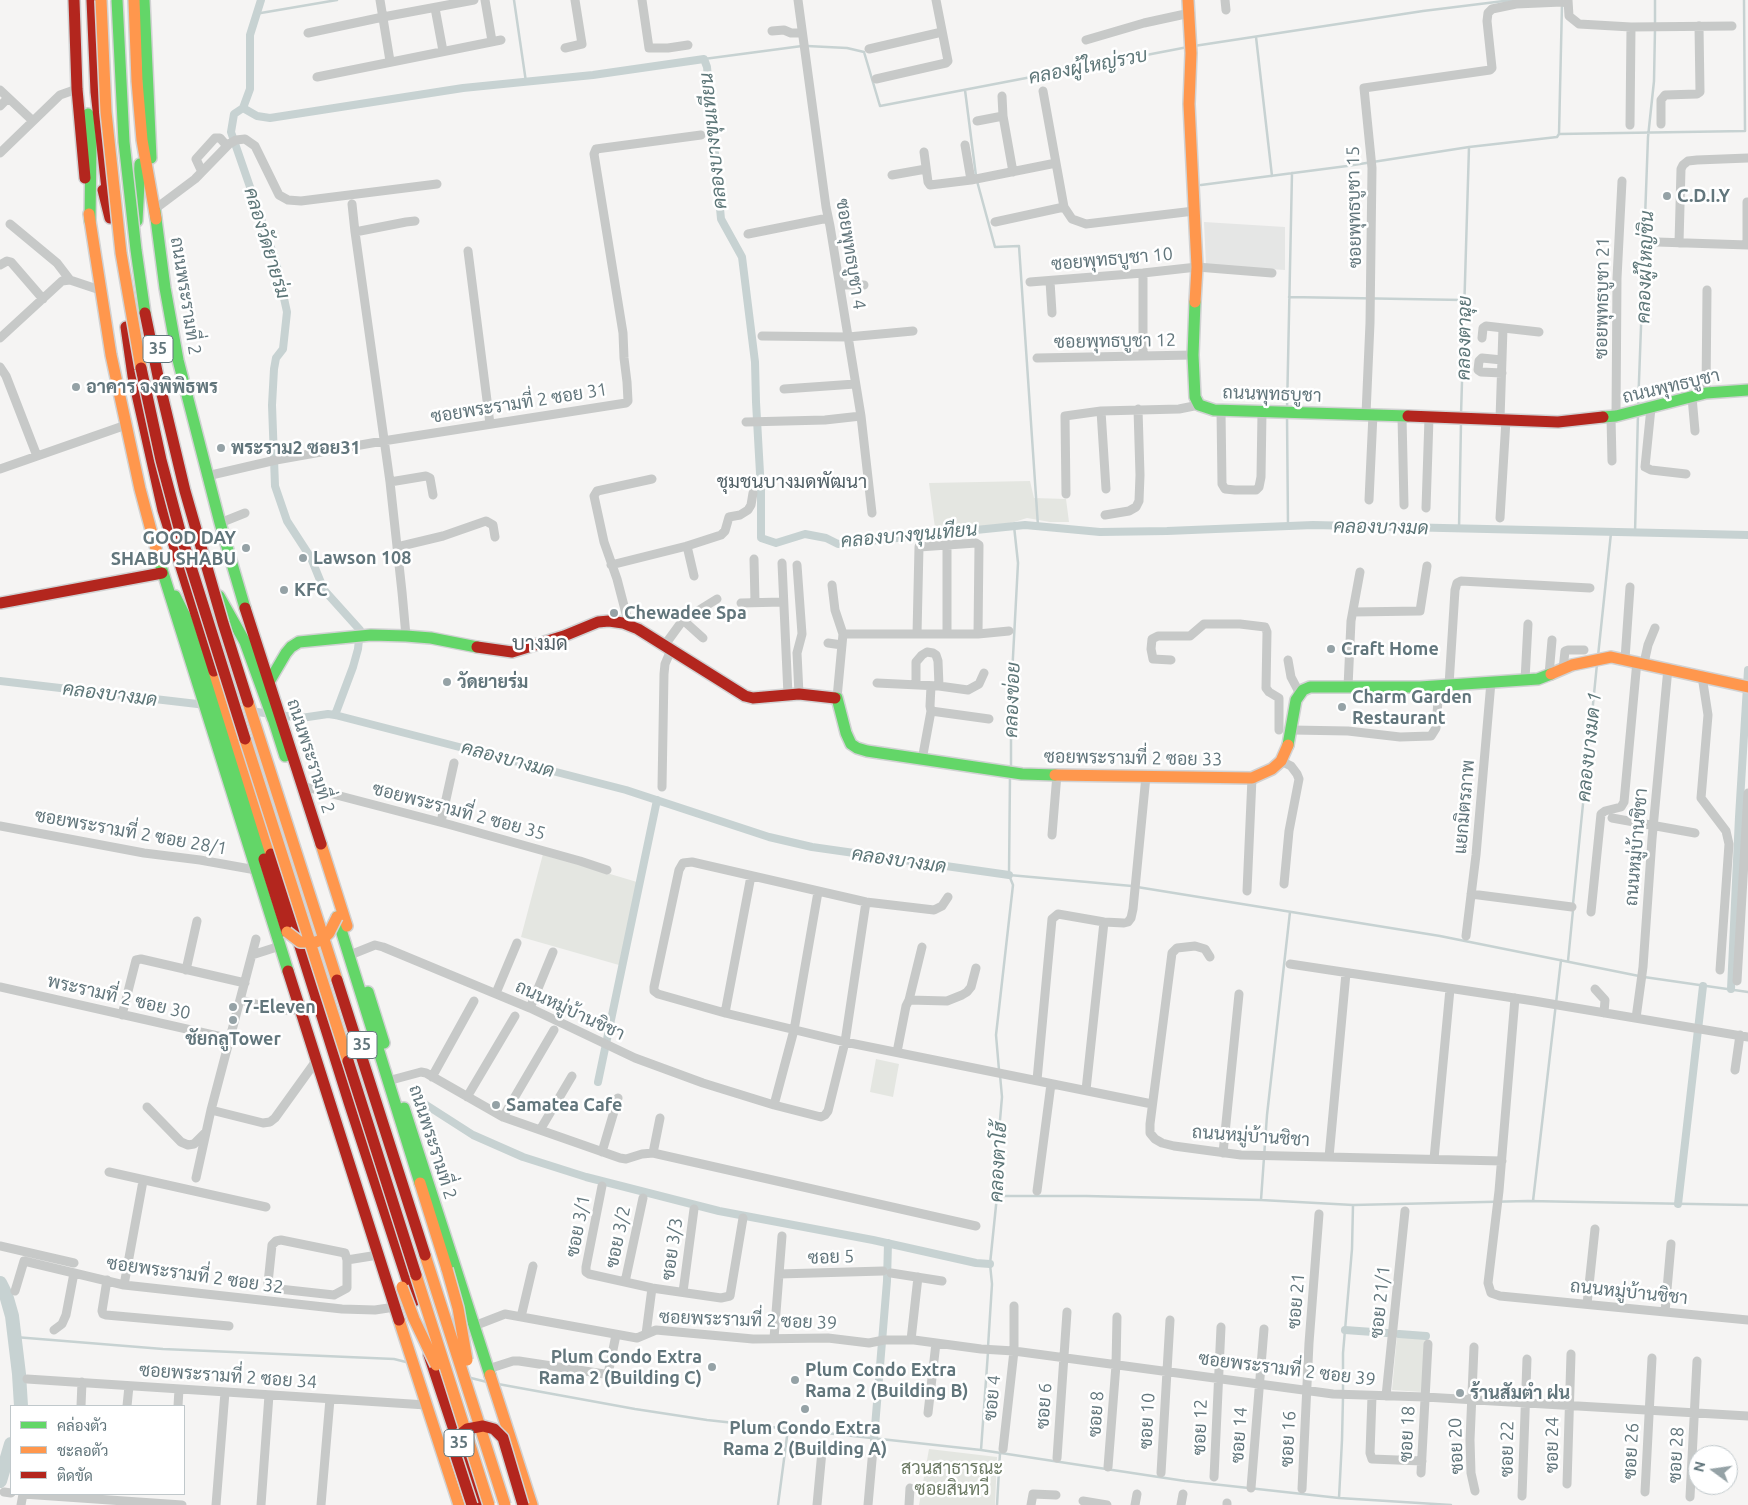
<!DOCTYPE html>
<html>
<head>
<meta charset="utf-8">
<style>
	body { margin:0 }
	#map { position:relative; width:1748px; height:1505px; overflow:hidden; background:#f5f4f3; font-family:Ubuntu,Sarabun,sans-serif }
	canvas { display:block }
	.legend { position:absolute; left:10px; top:1405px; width:175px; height:90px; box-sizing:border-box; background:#fff; border:1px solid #c0c8cb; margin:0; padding:6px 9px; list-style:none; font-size:15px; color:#62767c }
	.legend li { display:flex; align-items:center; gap:10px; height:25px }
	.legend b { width:25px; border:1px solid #c0c8cb }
	.north { position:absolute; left:1688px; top:1445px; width:50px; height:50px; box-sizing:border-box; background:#fff; border:1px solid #c0c8cb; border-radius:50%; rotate:284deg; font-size:14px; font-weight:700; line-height:20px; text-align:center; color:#62767c }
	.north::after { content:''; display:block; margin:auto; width:18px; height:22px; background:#95a2a6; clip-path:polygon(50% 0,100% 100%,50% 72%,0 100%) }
</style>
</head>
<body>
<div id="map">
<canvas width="1748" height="1505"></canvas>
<ul class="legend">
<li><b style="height:6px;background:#63d668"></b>คล่องตัว</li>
<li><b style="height:6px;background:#ff974d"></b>ชะลอตัว</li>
<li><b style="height:6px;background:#b3261e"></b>ติดขัด</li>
</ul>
<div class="north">N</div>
</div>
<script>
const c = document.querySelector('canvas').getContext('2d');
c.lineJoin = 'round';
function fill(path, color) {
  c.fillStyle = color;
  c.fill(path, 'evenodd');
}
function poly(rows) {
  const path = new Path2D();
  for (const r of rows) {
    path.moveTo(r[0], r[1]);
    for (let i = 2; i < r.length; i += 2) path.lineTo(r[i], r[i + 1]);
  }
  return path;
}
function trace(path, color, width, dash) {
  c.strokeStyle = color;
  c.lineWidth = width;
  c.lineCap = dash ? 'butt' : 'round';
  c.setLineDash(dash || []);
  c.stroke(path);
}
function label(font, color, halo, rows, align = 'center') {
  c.font = font + ' Ubuntu,Sarabun,sans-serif';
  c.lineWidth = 5;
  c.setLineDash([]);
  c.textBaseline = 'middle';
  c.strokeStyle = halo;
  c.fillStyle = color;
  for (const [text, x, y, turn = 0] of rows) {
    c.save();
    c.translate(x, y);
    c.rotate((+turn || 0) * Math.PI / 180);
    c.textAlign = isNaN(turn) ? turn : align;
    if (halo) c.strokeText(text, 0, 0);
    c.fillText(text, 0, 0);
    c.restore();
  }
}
fill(poly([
	[1204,222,1285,227,1285,270,1206,265]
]), '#e5e6e5');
fill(poly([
	[1030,481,1034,498,1066,499,1069,522,1050,522,1027,518,1011,523,943,530,935,528,929,483],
	[543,854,637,882,619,965,521,937],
	[876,1059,899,1064,893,1097,870,1092],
	[1397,1336,1427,1338,1422,1392,1392,1390],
	[929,1449,997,1457,995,1505,919,1505]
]), '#e4e6e1');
trace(poly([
	[514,0,526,82],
	[255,14,337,0],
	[1655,23,1655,0],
	[1256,37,1272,176],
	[807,46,847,48,864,52,880,106,1188,47],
	[1194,46,1423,11,1512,0],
	[704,59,802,46],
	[965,90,976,176],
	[1559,134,1745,131,1744,0],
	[977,181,995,247,1019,246,1038,526],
	[1201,185,1347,166,1469,147,1557,137,1559,134,1562,4],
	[1289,297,1463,300],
	[1638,408,1648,137,1654,81,1655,29],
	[1287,410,1292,173],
	[1287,415,1288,526],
	[1461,415,1469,147],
	[1459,529,1461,423],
	[1635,533,1638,413],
	[1598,656,1611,533],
	[1011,769,1011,694,1018,563,1014,526],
	[1009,875,1132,886],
	[1137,887,1440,936,1639,976],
	[1573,904,1597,664],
	[1568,961,1573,910],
	[1644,977,1748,992],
	[999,1070,996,1035,1013,885,1009,875,1010,775],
	[997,1196,1086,1196,1261,1200,1353,1205,1352,1249,1343,1353,1343,1392],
	[1261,1200,1267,1115,1290,912],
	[1533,1201,1561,960],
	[1353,1205,1528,1201,1748,1205],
	[15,1337,163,1349,394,1359,410,1363],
	[988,1347,992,1284,990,1264,997,1196,996,1166,1002,1097,1000,1075],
	[471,1378,487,1382],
	[498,1384,635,1409,707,1420,981,1450,1185,1481,1339,1498,1451,1505],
	[981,1450,988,1352],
	[1339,1498,1342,1440,1343,1397],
	[778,1505,788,1429],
	[997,1505,1000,1453]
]), '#c7d2d2', 2.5);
trace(poly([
	[261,0,250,35,250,89,243,108,257,116,270,118,463,88,593,75,704,59,707,67,721,219,742,257,755,362,756,402,761,491,761,538,776,543,805,534,826,538,838,544,1025,525,1100,532,1167,531,1313,525,1748,535],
	[243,108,234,114,231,132,276,262,287,312,283,349,276,358,274,369,272,405,275,486,287,521,311,558,324,590,360,630,358,649,353,667,335,715],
	[0,681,206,705],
	[250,711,301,718,328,714,335,715,626,790,769,837,812,847,1009,875],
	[1731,989,1739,817,1748,670],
	[598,1082,657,800],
	[420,1101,473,1135,523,1157,586,1177,719,1211,873,1240,976,1263,990,1264],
	[1678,1204,1703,986],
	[1345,1330,1387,1333],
	[1399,1334,1426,1336],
	[874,1439,887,1281,888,1243]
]), '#c7d2d2', 8);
trace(poly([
	[0,1283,6,1295,12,1316,19,1374,21,1406],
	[0,1481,11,1444]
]), '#c7d2d2', 14);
const fast = poly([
	[144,0,151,158],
	[88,114,91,142,90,221],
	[155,211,165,288,178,360,220,523,245,608],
	[137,221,140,164],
	[1195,302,1193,355,1195,397,1199,405,1214,410,1408,416],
	[1603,417,1616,416,1706,393,1748,390],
	[159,560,288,971],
	[175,596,186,618,264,859],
	[219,596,245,642,273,719],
	[269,682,286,653,291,647,299,642,371,635,406,636,431,638,477,647],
	[835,698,837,698,846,733,851,744,857,748,867,751,1022,774,1055,775],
	[271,712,285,756],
	[1288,745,1296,700,1303,690,1310,687,1420,687,1538,679,1551,674],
	[337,917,420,1183],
	[368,992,384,1043],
	[404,1108,490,1375]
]);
const slow = poly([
	[134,0,137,81,142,140,156,219],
	[1188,0,1191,53,1189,104,1197,267,1195,302],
	[89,214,111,355,140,489,159,560],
	[214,671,271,854],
	[1551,674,1572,665,1611,657,1748,687],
	[1055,775,1252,778,1272,769,1281,761,1288,745],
	[321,844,347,926],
	[420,1183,447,1269],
	[399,1320,459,1505],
	[490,1375,532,1505]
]);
const jam = poly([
	[74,0,77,89,85,178],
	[92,0,96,92,108,198],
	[103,190,110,218],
	[126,327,133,376,163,510,214,671],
	[1408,416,1558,422,1603,417],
	[0,603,162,573],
	[245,608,321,844],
	[477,647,512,652,564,636,598,622,609,621,623,623,638,629,745,696,753,698,799,694,835,698],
	[271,854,349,1102,414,1301],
	[264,859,287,932],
	[288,971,399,1320],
	[429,1355,479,1505]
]);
trace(fast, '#d1d2d3', 14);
trace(slow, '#d1d2d3', 14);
trace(jam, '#d1d2d3', 14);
trace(poly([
	[380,0,390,61],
	[485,0,492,41],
	[642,0,649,48,668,48,688,45],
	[798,0,826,207,830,226,861,416,872,513],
	[1225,0,1226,10],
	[1568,0,1569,16,1579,24,1631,27,1732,26],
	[435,8,443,51],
	[772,31,784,30,791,33,802,33],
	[308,33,383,17,474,0],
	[1086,40,1144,23,1190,13],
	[565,48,582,44,575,0],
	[869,49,942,32],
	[317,77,501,40],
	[876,79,946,63,948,61,936,0],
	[0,90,33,121],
	[1043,91,1056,163],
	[1002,96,1003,116,1013,172],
	[0,106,8,98],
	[977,121,1003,116],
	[1661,124,1661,100,1665,95,1697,94,1700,92,1699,26],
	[1630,125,1631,27],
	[965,145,971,180],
	[924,152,928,182,930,185,971,180,1056,163,1064,207,1072,219,1086,224,1194,211],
	[0,153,60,95,77,89],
	[202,172,196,159,215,138,220,138,227,146],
	[892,175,926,169],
	[352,204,355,232],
	[155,209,195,179,229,144,236,140,245,139,255,146,279,195,288,200,301,201,437,184],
	[995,222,1064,207],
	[10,224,57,263,70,280],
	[748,234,828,218],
	[1657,242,1748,245],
	[1679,243,1681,169,1683,165,1688,161,1697,160,1748,158],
	[1747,245,1747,202],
	[468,251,490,424],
	[0,265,7,261,11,262,43,299],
	[1143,273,1143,356],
	[1050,281,1052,313],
	[1030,282,1143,273,1197,267,1272,273],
	[840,285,864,285],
	[762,336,848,337,913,331],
	[0,338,62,281,70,280,100,290],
	[1482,338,1483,328,1486,326,1539,332],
	[1037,358,1193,355],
	[0,367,6,376,37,456],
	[1502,373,1481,372,1478,370,1479,361,1482,358,1502,360],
	[784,389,855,384],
	[1706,393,1707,290],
	[1692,397,1695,431],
	[1651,408,1645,467,1651,470,1686,474],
	[1221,410,1222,484,1225,489,1235,490,1256,490,1259,487,1261,477,1262,412],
	[1101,411,1106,489],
	[1366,414,1370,323,1372,168,1364,88,1490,70,1492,68,1487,21,1488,13,1492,9,1516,4,1562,2,1568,3],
	[1616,416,1617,278,1622,181],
	[1402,417,1404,505],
	[1611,417,1612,461],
	[1500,419,1503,328],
	[746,422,825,420,861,416],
	[0,469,126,425],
	[207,476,276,460,383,441,626,403,628,401,627,382,624,358,623,333,594,154,596,149,701,135],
	[390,482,426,476,430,478,433,495],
	[1066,494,1065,416,1101,411,1179,409,1199,405],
	[1369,500,1373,414],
	[1426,508,1429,418],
	[1105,515,1129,511,1136,507,1139,501,1140,475,1138,409],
	[1500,518,1506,420],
	[220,523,245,513],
	[687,546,694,576],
	[397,547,443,536,486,521,493,525,495,537],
	[754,559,755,602],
	[782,563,788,695],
	[611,565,687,546,721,535,725,531,729,517,740,515,748,510,751,505,753,493],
	[797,565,802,634,797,653,799,694],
	[832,585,835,610,843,634],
	[741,603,783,602],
	[1353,612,1420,611,1427,566],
	[683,620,703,638],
	[629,625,617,579,604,542,594,496,597,491,652,479],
	[947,633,947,544],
	[917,634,919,547,976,543,979,545,978,634],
	[406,636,402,592,390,482,355,232,406,222,415,221],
	[828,643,842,645],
	[664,646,683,620,717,599],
	[1625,659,1630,587],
	[1171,660,1153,659,1151,649,1152,639,1158,636,1190,636,1204,624,1240,624,1265,627,1267,632,1266,688,1269,692,1279,698,1279,730],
	[1288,660,1291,677,1300,694],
	[1644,663,1648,645,1655,628],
	[1563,669,1565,651,1568,650,1584,650],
	[1549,675,1552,640],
	[1702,676,1708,715,1701,798,1726,831,1729,844,1720,970],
	[1525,680,1528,624],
	[877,683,939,686,968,690,979,684,984,673],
	[916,685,916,662,922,655,927,652,933,653,936,655,938,661,939,686],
	[1449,685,1455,590,1457,583,1461,581,1590,588],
	[1348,687,1351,621,1360,572],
	[837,698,843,634,978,634,1009,631],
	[931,711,989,719],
	[1292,730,1348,731,1400,737,1431,736,1436,728,1439,686],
	[922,760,931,711,930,706,931,686],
	[1281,761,1291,766,1297,774,1299,779,1289,831,1284,884],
	[302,786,451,825,580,861,607,870],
	[662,787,664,674,665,664,671,650],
	[1612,818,1695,833],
	[441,822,454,763],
	[0,826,144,853,200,860,256,870],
	[1052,835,1057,774],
	[1247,891,1252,778],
	[1471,894,1572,907],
	[948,897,942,906,934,910,866,902,692,862,683,863,679,870,654,987,654,991,658,994,725,1013,845,1042,1152,1104],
	[1591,912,1601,814,1605,811,1621,807,1624,802,1637,661],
	[1466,936,1476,855,1491,682],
	[355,953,375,945,383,947,530,1008,635,1058,703,1083,774,1105,821,1117,825,1115,828,1111,845,1042,866,902],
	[252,955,280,946],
	[1210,957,1205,949,1195,946,1177,948,1172,953,1150,1124,1150,1133,1155,1139,1162,1143,1174,1146,1241,1155,1502,1161],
	[1290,964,1534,1001,1748,1037],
	[186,970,197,921],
	[1737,981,1748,793],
	[0,987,231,1039],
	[1595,989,1605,1000,1604,1013],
	[496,993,517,943],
	[1515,998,1499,1191,1488,1283,1491,1293,1500,1296,1748,1320],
	[241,1000,278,1010,300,1010],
	[909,1000,922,947],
	[530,1008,553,952],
	[725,1013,751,876],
	[122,1015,136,960,141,959,245,983],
	[1636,1018,1643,967,1652,839,1668,668],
	[897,1052,906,1006,909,1000,947,1001,962,995,967,992,971,987,976,968],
	[1735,1070,1740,1035],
	[432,1077,474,1001],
	[395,1079,421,1072,426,1073,503,1117,620,1158,626,1159,642,1154,653,1153,976,1226],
	[1037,1080,1052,919,1058,914,1104,922,1124,923,1128,922,1131,918,1133,909,1146,776],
	[1086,1090,1104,922],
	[467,1097,515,1016],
	[774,1105,794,1030,818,892],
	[147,1107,181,1142,188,1145,194,1144,206,1132],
	[211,1110,263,1123,270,1122,275,1118,316,1061],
	[503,1117,554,1030],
	[540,1130,572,1076],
	[602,1152,618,1098],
	[653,1153,660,1118],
	[1223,1153,1239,994],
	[1329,1157,1346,973],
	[1434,1159,1450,989],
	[109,1172,266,1207],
	[196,1178,211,1110,256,939],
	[602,1186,586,1267,586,1272,589,1274,652,1288,721,1298,730,1296,743,1218],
	[1037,1191,1051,1084],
	[281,1240,345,1253,347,1260,347,1288,334,1295,270,1288,268,1283,272,1245,276,1241,281,1240],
	[0,1246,74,1263],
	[347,1260,378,1255],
	[891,1273,942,1281],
	[779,1274,883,1271],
	[107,1280,102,1311,103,1314,106,1315,229,1326],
	[625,1282,643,1198],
	[124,1285,143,1181],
	[15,1291,24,1261,124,1285,342,1309,375,1310,395,1307],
	[683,1292,694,1209],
	[1587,1304,1595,1229],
	[1665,1312,1671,1244],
	[521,1317,533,1266],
	[474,1326,505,1314,637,1338,656,1330,753,1339,828,1338,869,1343,884,1340,914,1340,981,1349,1014,1351,1333,1394,1425,1397,1748,1416],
	[54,1330,62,1324,66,1315,74,1273],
	[646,1334,652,1288],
	[774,1338,782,1236],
	[911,1340,918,1277],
	[1474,1347,1470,1440,1471,1473,1475,1491],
	[488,1369,513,1361,519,1361,624,1377],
	[608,1374,616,1335],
	[27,1379,426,1405],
	[1372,1396,1370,1453,1372,1459,1422,1461],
	[1386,1396,1405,1211],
	[81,1406,82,1382],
	[127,1406,129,1386],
	[178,1406,179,1389],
	[928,1413,936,1343],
	[1003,1449,1014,1351,1014,1306],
	[1057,1458,1067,1312],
	[1108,1467,1116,1365,1117,1317],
	[1161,1473,1170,1320],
	[1421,1473,1428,1344],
	[1214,1477,1221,1327],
	[1567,1484,1571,1354],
	[1251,1488,1264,1329],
	[1302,1489,1309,1343,1319,1214],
	[4,1492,11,1493],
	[1645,1492,1652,1358],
	[23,1494,182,1505],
	[1522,1496,1527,1359],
	[1690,1497,1697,1361],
	[1083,1501,1107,1505],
	[21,1505,23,1494],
	[216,1505,225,1392],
	[261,1505,269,1395],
	[321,1505,330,1399],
	[817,1505,822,1451],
	[868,1505,873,1449],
	[909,1505,910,1488],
	[1031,1505,1033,1494,1056,1495],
	[1135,1505,1137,1494],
	[1181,1505,1183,1494],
	[1227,1505,1227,1503]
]), '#c7c9c8', 9);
trace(fast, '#63d668', 11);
trace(slow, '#ff974d', 11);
trace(jam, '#b3261e', 11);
const fastBridge = poly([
	[117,0,124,142,136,250,145,313]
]);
const slowBridge = poly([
	[101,0,106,112,121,253,141,368],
	[248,702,337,980],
	[245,739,348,1061],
	[287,932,300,942,316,942,323,939,329,933,337,917],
	[425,1255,505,1505],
	[447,1269,458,1308,467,1360],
	[416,1275,489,1505],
	[402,1287,414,1319,436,1365]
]);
const jamBridge = poly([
	[145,313,160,386,185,491,223,623,248,702],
	[141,368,161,460,181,535,245,739],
	[337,980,425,1255],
	[348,1061,416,1275],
	[472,1505,456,1456,457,1445,462,1433,467,1429,483,1426,494,1429,503,1438,523,1505]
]);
trace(fastBridge, '#d1d2d3', 14, []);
trace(slowBridge, '#d1d2d3', 14, []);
trace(jamBridge, '#d1d2d3', 14, []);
trace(fastBridge, '#63d668', 11);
trace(slowBridge, '#ff974d', 11);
trace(jamBridge, '#b3261e', 11);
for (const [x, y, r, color] of [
	[1667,196,5,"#95a2a6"],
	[76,387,5,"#95a2a6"],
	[221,448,5,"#95a2a6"],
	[246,548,5,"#95a2a6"],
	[303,558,5,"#95a2a6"],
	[284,590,5,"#95a2a6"],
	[614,613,5,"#95a2a6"],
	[1331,649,5,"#95a2a6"],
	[447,682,5,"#95a2a6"],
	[1342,707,5,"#95a2a6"],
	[233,1007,5,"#95a2a6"],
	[233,1020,5,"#95a2a6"],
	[496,1105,5,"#95a2a6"],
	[712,1367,5,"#95a2a6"],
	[795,1380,5,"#95a2a6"],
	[1460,1393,5,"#95a2a6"],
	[805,1409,5,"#95a2a6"]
]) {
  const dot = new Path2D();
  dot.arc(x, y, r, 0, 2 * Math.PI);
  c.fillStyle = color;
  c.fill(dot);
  trace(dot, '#fff', 2);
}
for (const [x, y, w] of [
	[158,349,30],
	[362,1045,30],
	[459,1443,30]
]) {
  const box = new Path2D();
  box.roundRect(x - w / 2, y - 13.5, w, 27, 4);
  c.fillStyle = '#fff';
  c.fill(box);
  trace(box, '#62767c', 1);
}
label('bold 16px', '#62767c', null, [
	["35",158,349],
	["35",362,1045],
	["35",459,1443]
]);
label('bold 18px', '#62767c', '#fff', [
	["C.D.I.Y",1677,196],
	["อาคาร จงพิพิธพร",86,387],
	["พระราม2 ซอย31",231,448],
	["GOOD DAY",236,538,"right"],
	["SHABU SHABU",236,559,"right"],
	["Lawson 108",313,558],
	["KFC",294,590],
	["Chewadee Spa",624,613],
	["Craft Home",1341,649],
	["วัดยายร่ม",457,682],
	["Charm Garden",1352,697],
	["Restaurant",1352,718],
	["7-Eleven",243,1007],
	["ชัยกลูTower",233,1039,"center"],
	["Samatea Cafe",506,1105],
	["Plum Condo Extra",702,1357,"right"],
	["Rama 2 (Building C)",702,1378,"right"],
	["Plum Condo Extra",805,1370],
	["Rama 2 (Building B)",805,1391],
	["ร้านสัมตำ ฝน",1470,1393],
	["Plum Condo Extra",805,1428,"center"],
	["Rama 2 (Building A)",805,1449,"center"]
], 'left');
label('18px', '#62767c', '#fff', [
	["ซอยพุทธบูชา 15",1354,207,-91],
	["ซอยพุทธบูชา 4",851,254,81],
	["ซอยพุทธบูชา 10",1112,259,-5],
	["ถนนพระรามที่ 2",186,296,81],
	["ซอยพุทธบูชา 21",1602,298,-89],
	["ซอยพุทธบูชา 12",1115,341,-1],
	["ถนนพุทธบูชา",1671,386,-13],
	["ถนนพุทธบูชา",1272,394,2],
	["ซอยพระรามที่ 2 ซอย 31",519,403,-9],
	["ถนนพระรามที่ 2",311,756,72],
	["ซอยพระรามที่ 2 ซอย 33",1133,758,1],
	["แยกมิตรภาพ",1464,807,-85],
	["ซอยพระรามที่ 2 ซอย 35",459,811,15],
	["ซอยพระรามที่ 2 ซอย 28/1",131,832,10],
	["ถนนหมู่บ้านชิชา",1636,847,-85],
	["พระรามที่ 2 ซอย 30",119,997,13],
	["ถนนหมู่บ้านชิชา",570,1010,25],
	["ถนนหมู่บ้านชิชา",1251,1136,4],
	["ถนนพระรามที่ 2",433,1142,72],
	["ซอย 3/1",578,1226,-79],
	["ซอย 3/2",618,1237,-78],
	["ซอย 3/3",672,1249,-82],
	["ซอย 5",831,1257,-2],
	["ซอยพระรามที่ 2 ซอย 32",195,1275,8],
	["ถนนหมู่บ้านชิชา",1629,1292,6],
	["ซอย 21",1296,1301,-85],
	["ซอย 21/1",1380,1302,-84],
	["ซอยพระรามที่ 2 ซอย 39",748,1320,2],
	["ซอยพระรามที่ 2 ซอย 39",1287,1369,7],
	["ซอยพระรามที่ 2 ซอย 34",228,1376,4],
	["ซอย 4",992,1398,-84],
	["ซอย 6",1044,1406,-86],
	["ซอย 8",1096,1414,-86],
	["ซอย 10",1147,1421,-87],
	["ซอย 12",1200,1427,-88],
	["ซอย 18",1407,1434,-87],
	["ซอย 14",1239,1435,-86],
	["ซอย 16",1288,1439,-87],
	["ซอย 24",1552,1445,-89],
	["ซอย 20",1456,1446,-92],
	["ซอย 22",1507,1449,-89],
	["ซอย 26",1631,1451,-87],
	["ซอย 28",1676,1455,-87]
]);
label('18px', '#6c7a64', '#fff', [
	["สวนสาธารณะ",952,1468],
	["ซอยสินทวี",952,1489]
]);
label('italic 19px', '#5d7678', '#fff', [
	["คลองผู้ใหญ่รวบ",1088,66,-11],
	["คลองบางขุนเทียน",713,141,-96],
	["คลองวัดยายร่ม",267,243,73],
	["คลองผู้ใหญ่ชิน",1645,267,-88],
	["คลองตาฉุย",1464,338,-89],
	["คลองบางมด",1381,527,1],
	["คลองบางขุนเทียน",909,535,-5],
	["คลองบางมด",110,694,7],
	["คลองข่อย",1012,700,-88],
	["คลองบางมด 1",1589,747,-84],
	["คลองบางมด",508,759,15],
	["คลองบางมด",899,860,8],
	["คลองตาโฮ้",998,1162,-87]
]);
label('19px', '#536268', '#fff', [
	["ชุมชนบางมดพัฒนา",792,482]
]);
label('20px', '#536268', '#fff', [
	["บางมด",540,643]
]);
</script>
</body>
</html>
